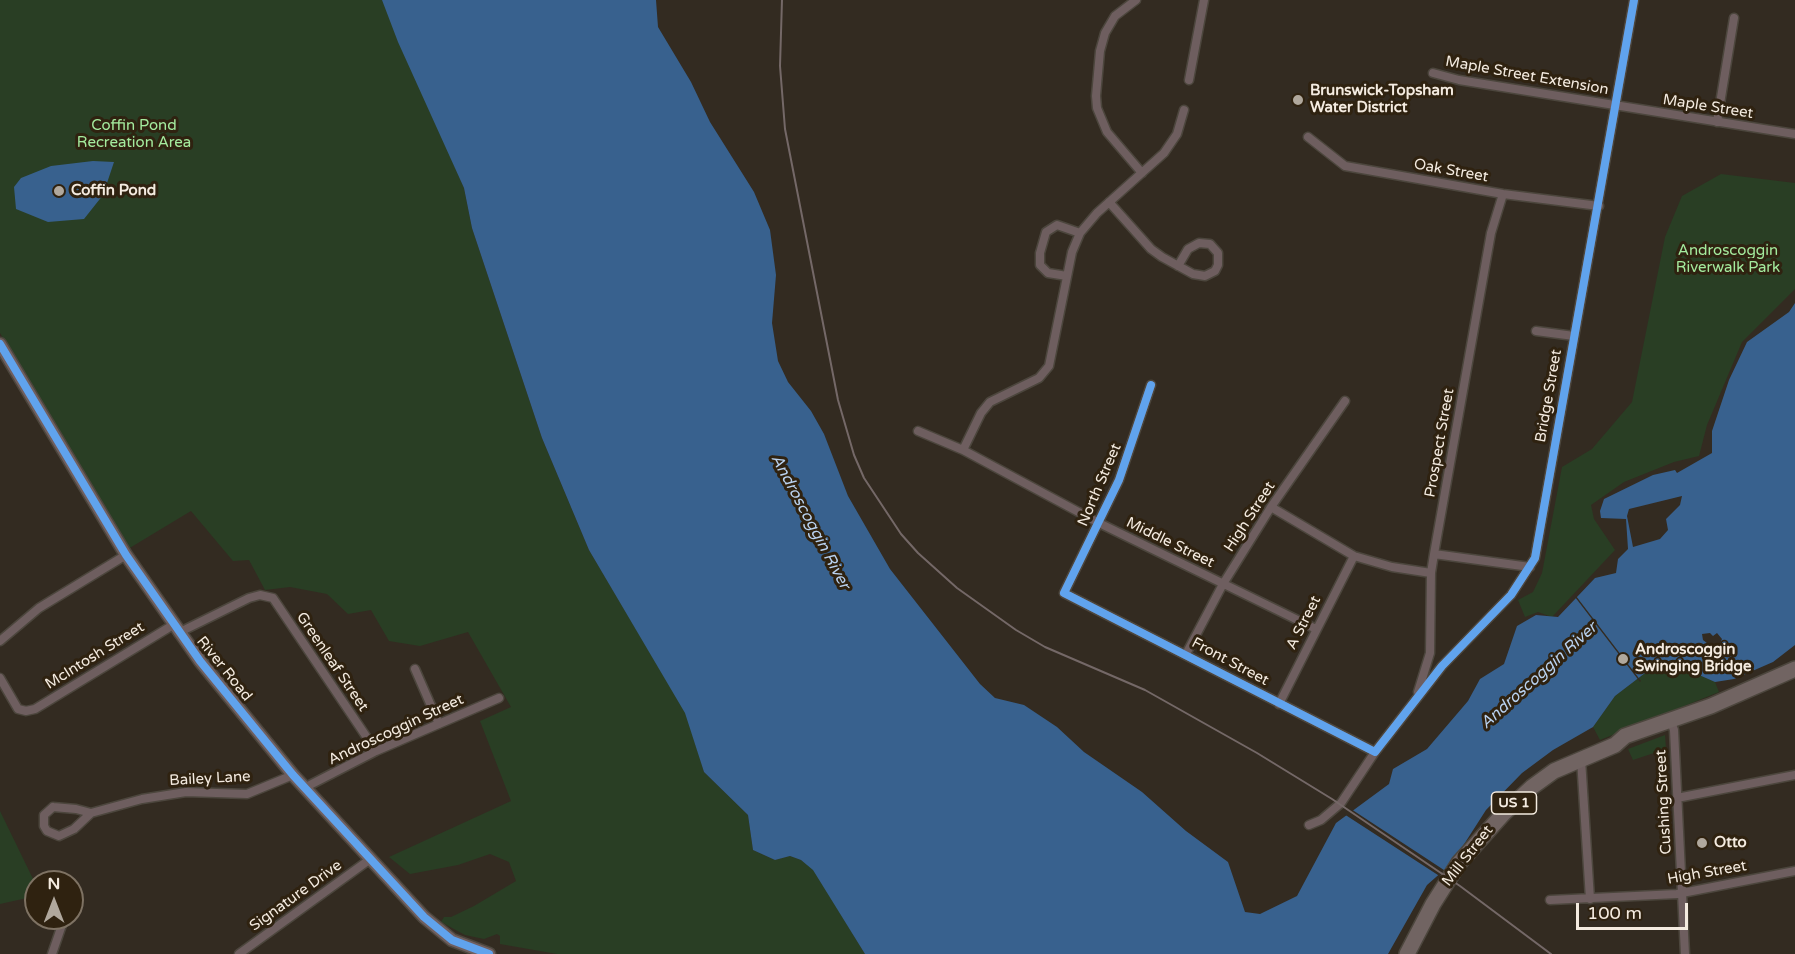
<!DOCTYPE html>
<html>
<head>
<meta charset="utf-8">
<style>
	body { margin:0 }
	#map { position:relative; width:1795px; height:954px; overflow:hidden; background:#332b21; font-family:"Varela Round",sans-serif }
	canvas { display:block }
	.north { position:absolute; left:24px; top:870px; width:60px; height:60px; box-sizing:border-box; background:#2f2210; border:2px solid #7e7263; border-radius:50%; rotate:0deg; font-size:16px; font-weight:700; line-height:24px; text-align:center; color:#f4ebe0 }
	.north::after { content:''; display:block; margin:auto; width:21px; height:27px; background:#b0a89d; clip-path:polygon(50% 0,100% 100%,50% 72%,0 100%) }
	.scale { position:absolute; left:1576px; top:903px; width:112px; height:27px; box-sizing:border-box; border:3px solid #f4ebe0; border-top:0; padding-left:8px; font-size:18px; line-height:21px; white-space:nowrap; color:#f4ebe0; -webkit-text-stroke:4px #2f2210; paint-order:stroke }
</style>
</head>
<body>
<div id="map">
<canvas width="1795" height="954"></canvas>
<div class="north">N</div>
<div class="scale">100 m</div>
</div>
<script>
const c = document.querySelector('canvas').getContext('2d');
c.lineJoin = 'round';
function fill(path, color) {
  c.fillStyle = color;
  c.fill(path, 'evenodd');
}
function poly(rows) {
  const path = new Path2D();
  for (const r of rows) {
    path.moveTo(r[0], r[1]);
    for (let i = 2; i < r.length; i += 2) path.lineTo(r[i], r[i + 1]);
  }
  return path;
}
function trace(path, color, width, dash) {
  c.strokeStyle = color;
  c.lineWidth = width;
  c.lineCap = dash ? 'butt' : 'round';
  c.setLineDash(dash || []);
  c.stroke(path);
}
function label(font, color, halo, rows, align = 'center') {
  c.font = font + ' "Varela Round",sans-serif';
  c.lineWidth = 6;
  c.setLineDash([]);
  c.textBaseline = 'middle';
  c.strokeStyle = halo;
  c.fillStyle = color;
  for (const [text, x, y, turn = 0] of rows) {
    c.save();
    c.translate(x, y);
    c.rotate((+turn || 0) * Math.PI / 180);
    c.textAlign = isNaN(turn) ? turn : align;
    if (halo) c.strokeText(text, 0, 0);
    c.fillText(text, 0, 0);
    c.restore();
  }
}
fill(poly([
	[0,0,384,0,464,188,472,228,542,438,589,550,686,713,704,772,748,815,753,850,775,860,790,856,801,860,814,870,865,954,557,954,500,944,500,936,497,934,484,939,465,935,441,922,444,917,451,917,474,906,516,881,509,862,490,854,458,865,410,874,389,857,511,801,480,721,511,707,468,632,420,646,389,641,371,610,348,614,327,594,290,587,265,590,249,560,233,561,191,511,128,549,0,333],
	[1721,174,1795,183,1795,289,1742,342,1707,425,1699,456,1674,462,1624,482,1591,505,1594,519,1615,550,1552,617,1538,612,1525,617,1518,600,1533,592,1542,573,1562,467,1592,449,1632,402,1665,237,1682,196],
	[1667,661,1715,682,1719,692,1600,740,1593,727,1615,696,1649,670],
	[1665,735,1666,749,1633,760,1628,749],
	[0,811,36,885,36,896,0,904]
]), '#293e24');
fill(poly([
	[382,0,656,0,658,27,691,82,710,122,754,192,770,230,776,275,772,323,778,361,788,382,811,411,824,434,848,496,890,569,980,684,995,698,1024,705,1057,727,1084,752,1142,792,1186,831,1228,862,1245,912,1260,914,1297,896,1336,823,1389,784,1393,769,1427,749,1468,701,1480,679,1504,664,1517,626,1536,615,1558,617,1595,578,1616,573,1618,559,1628,549,1626,519,1601,518,1600,511,1604,499,1653,475,1675,470,1677,473,1712,453,1712,431,1729,380,1747,342,1789,312,1795,303,1795,645,1773,662,1734,679,1715,682,1667,661,1649,670,1615,696,1593,727,1553,750,1522,773,1486,810,1452,863,1427,885,1388,954,865,954,813,870,801,860,790,856,775,860,753,850,748,815,704,772,685,713,589,550,542,438,472,228,464,188,398,42],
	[1682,496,1680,505,1666,519,1668,530,1660,539,1633,547,1627,516,1629,509],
	[1710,633,1713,636,1717,633,1722,639,1719,647,1712,647,1703,640,1702,634],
	[93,161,114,162,103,195,84,219,48,222,16,209,14,187,21,178,51,166]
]), '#38618e');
fill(poly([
	[1576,596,1641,681,1640,682,1575,597],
	[1351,809,1447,872,1441,877,1344,814]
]), '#332b21');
const street = poly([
	[1136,0,1115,16,1105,33,1100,51,1096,96,1097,108,1107,132,1142,173],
	[1433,73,1459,80,1795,134],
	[1189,80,1204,0],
	[1717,122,1734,18],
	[1308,137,1345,166,1503,194,1599,206],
	[1109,202,1151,249,1162,257,1193,274,1205,276,1215,271,1218,265,1218,253,1210,244,1199,243,1188,249,1178,266],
	[1067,276,1048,273,1040,265,1040,253,1046,232,1057,225,1080,233],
	[1536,331,1574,336],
	[1151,385,1119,480,1064,593,1375,752,1442,666,1511,595,1535,558,1634,0],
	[918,431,963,450,1099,523,1316,629],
	[963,450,981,413,990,402,1039,378,1049,366,1072,252,1080,233,1097,213,1164,153,1177,134,1184,110],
	[1271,507,1354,556,1392,567,1431,573],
	[1434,554,1530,567],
	[178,633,249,598,260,595,273,598,376,751],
	[0,641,39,608,126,555],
	[1186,654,1223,584,1271,507,1345,401],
	[415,669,439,724],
	[0,678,18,709,26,711,35,709,173,625],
	[1418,692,1430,653,1431,573,1434,554,1491,233,1503,194],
	[1279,704,1354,556],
	[1671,722,1674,730,1685,954],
	[1581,759,1590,899],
	[304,788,376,751,499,698],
	[1677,798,1795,775],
	[53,807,76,809,91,813,74,829,59,836,47,831,44,826,44,815,53,807],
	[91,813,142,799,186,792,247,794,293,775],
	[1309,825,1321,820,1341,803,1375,752],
	[1550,900,1677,894,1795,871],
	[52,954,63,922],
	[239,954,369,860]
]);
const secondary = poly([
	[0,344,126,555,200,661,293,775,424,917,452,940,489,954]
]);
const highway = poly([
	[1407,954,1433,904,1459,863,1504,813,1532,787,1554,771,1615,745,1625,736,1711,706,1795,669]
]);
trace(street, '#4c463d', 11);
trace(secondary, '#4c463d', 15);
trace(highway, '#4c463d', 18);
trace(street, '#6e5e5f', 8);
trace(secondary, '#705f5f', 12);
trace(highway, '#716462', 15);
trace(poly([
	[782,0,780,66,785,129,838,400,854,455,864,478,901,534,918,553,957,588,1016,630,1045,647,1145,690,1257,753,1332,799,1460,886,1551,954]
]), '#746867', 2);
trace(poly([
	[0,344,126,555,200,661,293,775,424,917,452,940,489,954],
	[1151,385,1119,480,1064,593,1375,752,1442,666,1511,595,1535,558,1634,0]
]), '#60a3ed', 8);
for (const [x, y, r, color] of [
	[1298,100,6,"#b0a89d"],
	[59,191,6,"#b0a89d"],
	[1623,659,6,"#b0a89d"],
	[1702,843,6,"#b0a89d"]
]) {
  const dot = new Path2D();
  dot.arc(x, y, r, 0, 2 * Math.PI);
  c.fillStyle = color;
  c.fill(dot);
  trace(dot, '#2f2210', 2);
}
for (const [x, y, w] of [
	[1514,803,45]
]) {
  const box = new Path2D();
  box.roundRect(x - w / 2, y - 11, w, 22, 4.5);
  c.fillStyle = '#2f2210';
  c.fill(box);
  trace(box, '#f4ebe0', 1.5);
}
label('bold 14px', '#f4ebe0', null, [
	["US 1",1514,803]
]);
label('15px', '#f4ebe0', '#2f2210', [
	["Maple Street Extension",1527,76,10],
	["Maple Street",1708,107,9],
	["Oak Street",1451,171,10],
	["Bridge Street",1549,396,-80],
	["Prospect Street",1440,443,-80],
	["North Street",1100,485,-67],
	["High Street",1250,517,-57],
	["Middle Street",1170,543,26],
	["A Street",1304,623,-63],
	["McIntosh Street",95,656,-32],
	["Greenleaf Street",332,662,56],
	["Front Street",1230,662,28],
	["River Road",224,669,51],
	["Androscoggin Street",396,730,-25],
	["Bailey Lane",210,779,-3],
	["Cushing Street",1664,802,-93],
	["Mill Street",1468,856,-52],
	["High Street",1707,873,-10],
	["Signature Drive",296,896,-36]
]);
label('bold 15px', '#f4ebe0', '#2f2210', [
	["Brunswick-Topsham",1310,91],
	["Water District",1310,108],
	["Coffin Pond",71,191],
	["Androscoggin",1635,650],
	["Swinging Bridge",1635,667],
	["Otto",1714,843]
], 'left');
label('15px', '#a4eb9e', '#2f2210', [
	["Coffin Pond",134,126],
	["Recreation Area",134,143],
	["Androscoggin",1728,251],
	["Riverwalk Park",1728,268]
]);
label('italic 16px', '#b9d2f0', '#2f2210', [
	["Androscoggin River",810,522,62],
	["Androscoggin River",1539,676,-42]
]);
</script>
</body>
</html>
